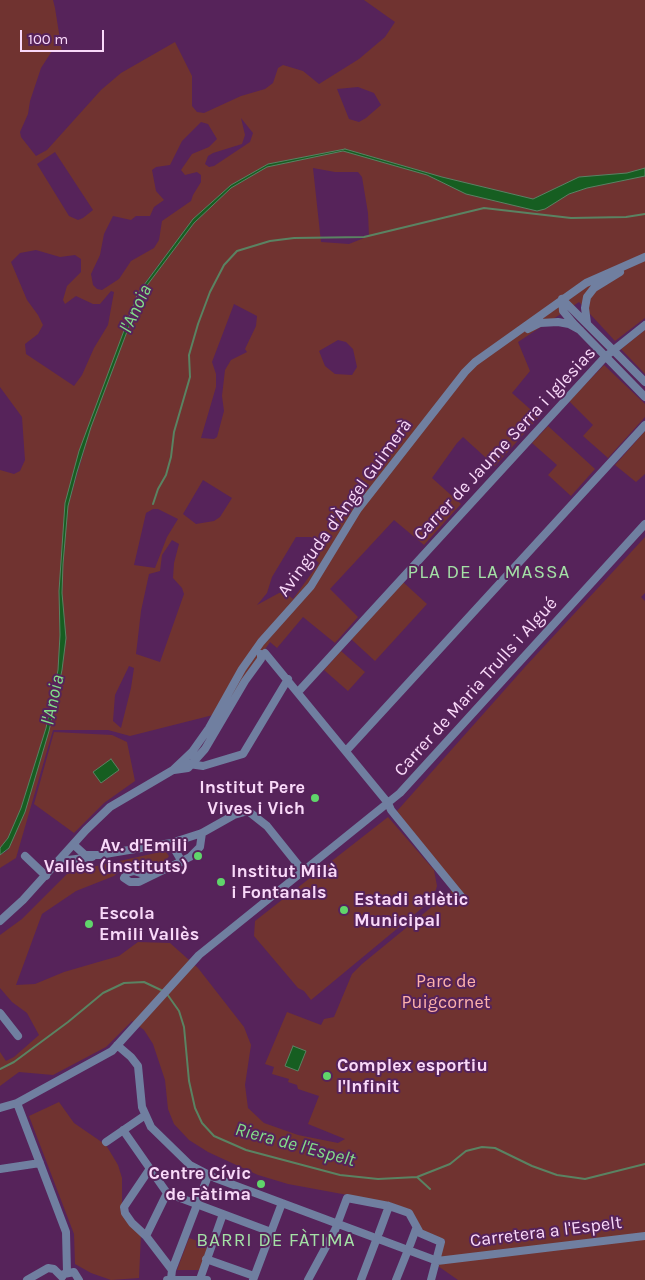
<!DOCTYPE html>
<html>
<head>
<meta charset="utf-8">
<style>
	body { margin:0 }
	#map { position:relative; width:645px; height:1280px; overflow:hidden; background:#56235a; font-family:Karla,sans-serif }
	canvas { display:block }
	.scale { position:absolute; left:20px; top:30px; width:84px; height:22px; box-sizing:border-box; border:2px solid #f9d9f9; border-top:0; padding-left:6px; font-size:15px; line-height:18px; white-space:nowrap; color:#f9d9f9; -webkit-text-stroke:4px #56235a; paint-order:stroke }
</style>
</head>
<body>
<div id="map">
<canvas width="645" height="1280"></canvas>
<div class="scale">100 m</div>
</div>
<script>
const c = document.querySelector('canvas').getContext('2d');
c.lineJoin = 'round';
function fill(path, color) {
  c.fillStyle = color;
  c.fill(path, 'evenodd');
}
function poly(rows) {
  const path = new Path2D();
  for (const r of rows) {
    path.moveTo(r[0], r[1]);
    for (let i = 2; i < r.length; i += 2) path.lineTo(r[i], r[i + 1]);
  }
  return path;
}
function trace(path, color, width, dash) {
  c.strokeStyle = color;
  c.lineWidth = width;
  c.lineCap = dash ? 'butt' : 'round';
  c.setLineDash(dash || []);
  c.stroke(path);
}
function label(font, color, halo, rows, align = 'center') {
  c.font = font + ' Karla,sans-serif';
  c.lineWidth = 4;
  c.setLineDash([]);
  c.textBaseline = 'middle';
  c.strokeStyle = halo;
  c.fillStyle = color;
  for (const [text, x, y, turn = 0] of rows) {
    c.save();
    c.translate(x, y);
    c.rotate((+turn || 0) * Math.PI / 180);
    c.textAlign = isNaN(turn) ? turn : align;
    if (halo) c.strokeText(text, 0, 0);
    c.fillText(text, 0, 0);
    c.restore();
  }
}
fill(poly([
	[0,0,53,0,55,8,62,52,52,51,41,68,30,101,28,114,20,132,21,137,36,156,47,150,101,90,121,73,175,42,192,76,192,106,197,112,204,113,241,96,265,89,273,83,278,68,283,65,303,71,319,84,359,59,385,37,395,22,364,0,645,0,645,168,627,173,579,177,533,199,442,177,345,149,268,164,231,185,193,219,141,288,79,451,65,503,59,591,60,635,58,670,46,728,21,808,8,838,0,848,0,470,14,474,20,471,25,460,22,417,0,387],
	[358,87,374,93,381,105,366,118,359,122,349,119,337,89],
	[241,118,253,133,250,142,214,166,209,167,205,164,208,156,213,153,242,144,245,135],
	[201,122,208,124,217,139,209,147,192,154,181,170,185,175,197,172,201,175,201,182,193,195,191,201,162,221,159,240,154,248,131,261,119,279,102,290,97,289,93,285,91,274,100,255,104,234,113,216,131,220,136,216,150,216,154,207,164,200,156,191,152,170,156,167,170,165,182,141],
	[55,152,93,210,83,218,78,220,69,216,37,164],
	[36,250,60,257,75,255,81,259,81,272,67,286,63,300,65,304,76,296,93,304,100,304,111,291,114,292,108,325,94,348,82,375,74,386,26,354,25,344,38,334,43,325,38,315,27,300,11,262,20,253],
	[343,151,427,175,466,194,537,211,569,194,587,188,645,176,645,318,615,341,579,302,518,342,530,371,512,393,539,417,495,466,463,437,457,443,432,478,461,504,424,545,394,520,330,589,358,617,335,643,303,617,277,648,270,642,221,713,130,736,108,730,53,730,16,858,0,868,0,855,7,851,25,812,49,731,62,670,66,638,62,593,63,564,68,506,91,427,142,292,194,223,231,188,267,167],
	[313,168,335,172,358,172,362,177,368,213,369,236,349,244,321,242],
	[234,304,257,316,256,326,245,349,247,352,231,360,225,370,222,396,224,411,217,437,214,439,201,438,216,387,216,374,212,362],
	[338,340,346,342,353,349,357,367,352,375,335,374,325,366,319,351],
	[203,480,232,498,220,517,214,521,196,524,183,514],
	[153,509,158,509,178,519,167,537,155,568,134,565,146,513],
	[296,537,311,537,319,544,320,550,315,559,319,563,293,599,286,593,279,593,257,605,267,593,272,577],
	[172,540,179,544,174,563,173,578,182,588,184,594,160,662,136,654,141,611,149,574,160,571,162,555],
	[129,666,134,668,131,688,121,728,113,721,115,695],
	[645,330,645,374,621,349],
	[604,365,645,404,645,417,608,458,583,436,593,425,569,401],
	[548,426,595,469,571,496,548,475,557,465,532,443],
	[645,431,645,474,636,482,615,465],
	[645,537,645,593,641,597,645,601,645,1280,458,1280,438,1266,445,1240,422,1230,412,1211,391,1203,288,1184,258,1175,208,1152,189,1140,174,1124,168,1109,165,1080,153,1044,144,1030,132,1021,106,1047,53,1075,19,1072,0,1086,0,1052,6,1061,14,1057,39,1035,27,1013,12,1002,0,988,0,935,22,919,69,872,165,851,169,856,162,866,146,872,135,867,124,868,114,876,76,891,42,914,16,985,35,984,64,972,119,956,138,942,170,943,198,968,244,1027,251,1045,245,1085,248,1108,264,1123,298,1135,338,1143,345,1139,308,1124,319,1096,298,1089,297,1085,288,1082,289,1079,272,1074,274,1067,265,1064,287,1012,321,1025,324,1019,334,1017,352,974,362,964,456,887,397,811,525,667],
	[403,582,427,604,375,661,351,639],
	[341,651,365,672,348,691,324,670],
	[54,732,112,735,127,742,135,781,104,803,74,833,34,804],
	[388,817,434,870,437,886,433,899,311,1000,304,991,298,988,254,936,255,921],
	[59,1102,74,1123,106,1145,118,1165,122,1178,122,1212,141,1234,139,1278,111,1280,91,1273,75,1264,74,1234,29,1116],
	[189,1238,209,1245,200,1270,177,1270]
]), '#703330');
const water = poly([
	[345,149,442,177,533,199,579,177,627,173,645,168,645,176,587,188,569,194,545,209,537,211,466,194,427,175,343,151,267,167,231,188,194,223,142,292,91,427,77,472,68,506,63,564,62,593,66,638,62,670,49,731,25,812,9,848,0,855,0,848,8,838,21,808,46,728,58,670,60,635,59,591,65,503,79,451,138,293,193,219,231,185,268,164,345,149],
	[111,759,119,770,101,783,93,772,111,759],
	[293,1046,306,1051,298,1071,285,1066,293,1046]
]);
fill(water, '#165e21');
trace(water, '#5a8362', 1);
trace(poly([
	[153,504,158,489,166,475,171,457,174,432,190,377,189,355,198,324,210,292,224,265,237,251,270,241,294,238,364,237,484,208,571,218,626,217,645,214],
	[167,994,179,1011,184,1027,189,1081,195,1108,202,1123,214,1136,246,1150,340,1175,378,1179,417,1177,450,1164,466,1151,482,1147,495,1148,532,1166,557,1175,585,1179,645,1164],
	[0,1069,14,1062,68,1022,103,993,124,983,144,982,163,991],
	[417,1177,430,1189]
]), '#5a8362', 2);
trace(poly([
	[562,299,563,311,573,323,645,397],
	[562,299,645,382],
	[587,323,585,308,587,297,594,288,620,272],
	[528,329,540,323,558,322,569,324,580,330],
	[265,653,388,803,391,810,465,901],
	[298,692,605,357,645,325],
	[346,751,645,425],
	[189,764,203,766,243,754,288,679],
	[174,770,188,768,205,749,245,681,261,659,261,654],
	[171,843,182,862],
	[74,845,85,855,99,855,171,843,202,833,234,815,248,811,267,826,303,871],
	[25,856,46,876],
	[60,861,92,857],
	[150,876,134,871,127,873,124,878,130,882,139,882,190,857,200,847,202,833],
	[0,921,23,900,86,830,110,807,173,770,192,752,209,728,242,669,261,642,311,586,358,509,465,372,475,362,586,283,645,257],
	[0,1013,18,1036],
	[117,1045,131,1057,138,1066,142,1107,151,1127,190,1165,215,1178,432,1259,437,1261,645,1236],
	[17,1103,66,1232,67,1272],
	[0,1108,17,1103,112,1051,199,955,400,793,645,524],
	[123,1130,167,1193,271,1232],
	[106,1142,144,1116],
	[0,1169,40,1163],
	[149,1170,124,1207,125,1213,132,1223,146,1236,172,1270],
	[379,1233,389,1206],
	[146,1236,167,1193],
	[410,1245,416,1229],
	[206,1259,254,1276],
	[64,1274,74,1272,79,1280],
	[171,1279,172,1270,208,1176],
	[200,1279,223,1214],
	[27,1280,48,1268,54,1269,62,1277],
	[167,1280,207,1280],
	[253,1280,282,1203],
	[308,1280,335,1230,347,1198,389,1206,409,1213,420,1233,441,1242,431,1280],
	[361,1280,377,1238],
	[396,1280,408,1250]
]), '#707fa0', 8);
for (const [x, y, r, color] of [
	[315,798,5,"#60d56b"],
	[198,856,5,"#60d56b"],
	[221,882,5,"#60d56b"],
	[344,910,5,"#60d56b"],
	[89,924,5,"#60d56b"],
	[327,1076,5,"#60d56b"],
	[261,1184,5,"#60d56b"]
]) {
  const dot = new Path2D();
  dot.arc(x, y, r, 0, 2 * Math.PI);
  c.fillStyle = color;
  c.fill(dot);
  trace(dot, '#56235a', 2);
}
label('18px', '#f9d9f9', '#56235a', [
	["Carrer de Jaume Serra i Iglesias",505,444,-47],
	["Avinguda d'Àngel Guimerà",345,508,-54],
	["Carrer de Maria Trulls i Algué",476,687,-48],
	["Carretera a l'Espelt",546,1232,-7]
]);
label('bold 18px', '#f9d9f9', '#56235a', [
	["Institut Pere",305,788,"right"],
	["Vives i Vich",305,809,"right"],
	["Av. d'Emili",188,846,"right"],
	["Vallès (instituts)",188,867,"right"],
	["Institut Milà",231,872],
	["i Fontanals",231,893],
	["Estadi atlètic",354,900],
	["Municipal",354,921],
	["Escola",99,914],
	["Emili Vallès",99,935],
	["Complex esportiu",337,1066],
	["l'Infinit",337,1087],
	["Centre Cívic",251,1174,"right"],
	["de Fàtima",251,1195,"right"]
], 'left');
label('18px', '#fdb2ab', '#56235a', [
	["Parc de",446,982],
	["Puigcornet",446,1003]
]);
label('italic 19px', '#83de89', '#56235a', [
	["l'Anoia",136,309,-65],
	["l'Anoia",53,700,-78],
	["Riera de l'Espelt",295,1145,15]
]);
c.letterSpacing = '1px';
label('19px', '#a4e0a6', '#56235a', [
	["PLA DE LA MASSA",489,573],
	["BARRI DE FÀTIMA",276,1241]
]);
c.letterSpacing = '0px';
</script>
</body>
</html>
